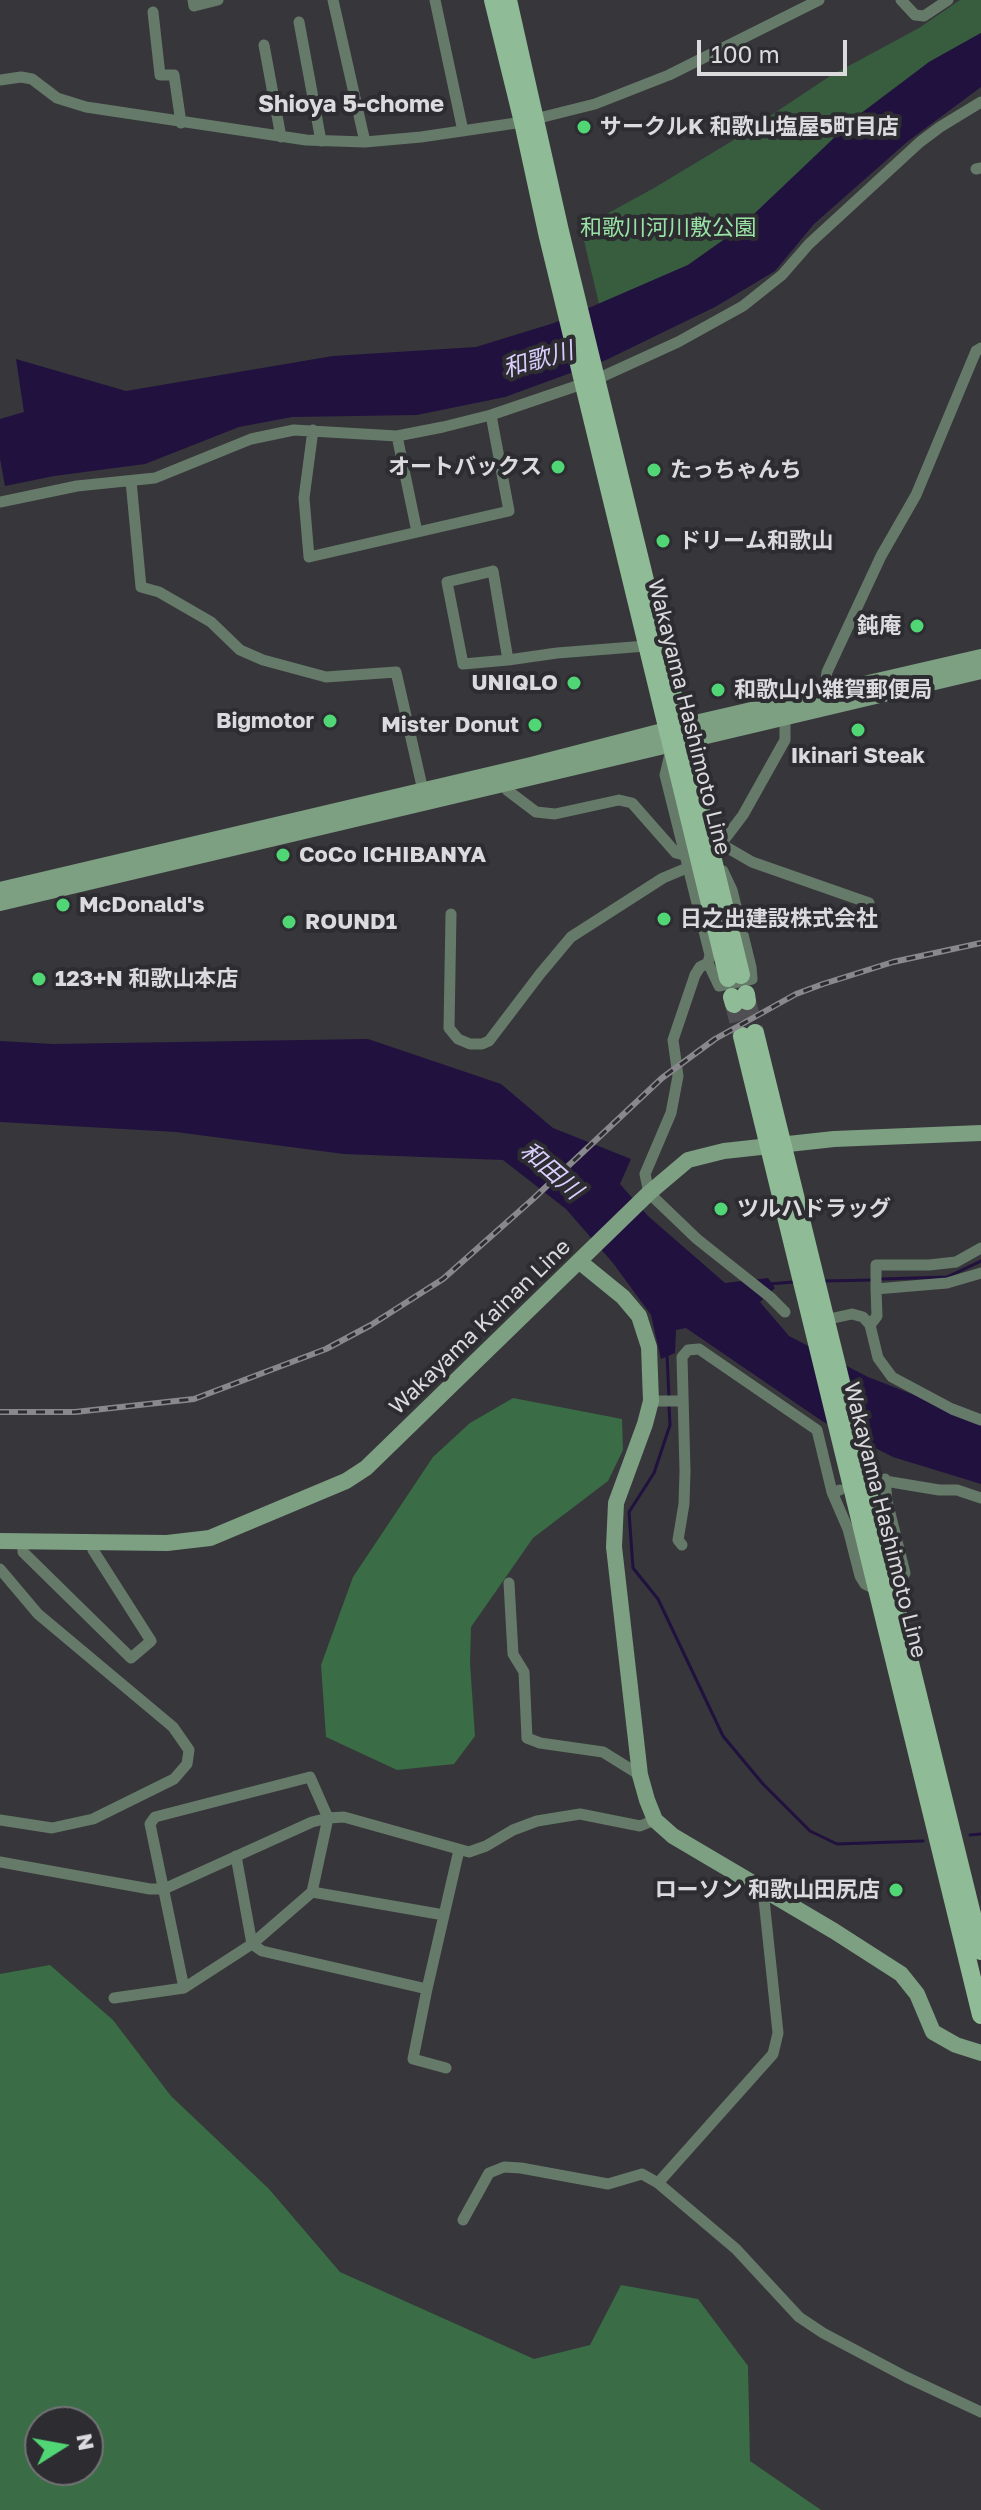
<!DOCTYPE html>
<html>
<head>
<meta charset="utf-8">
<style>
	body { margin:0 }
	#map { position:relative; width:981px; height:2510px; overflow:hidden; background:#37363b; font-family:"Golos Text",sans-serif }
	canvas { display:block }
	.north { position:absolute; left:24px; top:2406px; width:80px; height:80px; box-sizing:border-box; background:#2d2c31; border:2px solid #737276; border-radius:50%; rotate:79deg; font-size:22px; font-weight:700; line-height:32px; text-align:center; color:#dbdadd }
	.north::after { content:''; display:block; margin:auto; width:28px; height:36px; background:#50d674; clip-path:polygon(50% 0,100% 100%,50% 72%,0 100%) }
	.scale { position:absolute; left:697px; top:40px; width:150px; height:36px; box-sizing:border-box; border:4px solid #dbdadd; border-top:0; padding-left:10px; font-size:24px; line-height:28px; white-space:nowrap; color:#dbdadd; -webkit-text-stroke:6px #2d2c31; paint-order:stroke }
</style>
</head>
<body>
<div id="map">
<canvas width="981" height="2510"></canvas>
<div class="north">N</div>
<div class="scale">100 m</div>
</div>
<script>
const c = document.querySelector('canvas').getContext('2d');
c.lineJoin = 'round';
function fill(path, color) {
  c.fillStyle = color;
  c.fill(path, 'evenodd');
}
function poly(rows) {
  const path = new Path2D();
  for (const r of rows) {
    path.moveTo(r[0], r[1]);
    for (let i = 2; i < r.length; i += 2) path.lineTo(r[i], r[i + 1]);
  }
  return path;
}
function trace(path, color, width, dash) {
  c.strokeStyle = color;
  c.lineWidth = width;
  c.lineCap = dash ? 'butt' : 'round';
  c.setLineDash(dash || []);
  c.stroke(path);
}
function label(font, color, halo, rows, align = 'center') {
  c.font = font + ' "Golos Text","Noto Sans JP",sans-serif';
  c.lineWidth = 8;
  c.setLineDash([]);
  c.textBaseline = 'middle';
  c.strokeStyle = halo;
  c.fillStyle = color;
  for (const [text, x, y, turn = 0] of rows) {
    c.save();
    c.translate(x, y);
    c.rotate((+turn || 0) * Math.PI / 180);
    c.textAlign = isNaN(turn) ? turn : align;
    if (halo) c.strokeText(text, 0, 0);
    c.fillText(text, 0, 0);
    c.restore();
  }
}
fill(poly([
	[960,0,981,0,981,33,929,62,794,178,736,231,688,265,599,304,581,228,654,188,737,138,830,76,919,28]
]), '#375c3e');
fill(poly([
	[513,1398,622,1419,623,1450,608,1481,533,1538,471,1627,470,1663,475,1736,454,1764,397,1770,326,1737,321,1665,353,1577,433,1457,470,1423],
	[50,1965,113,2020,171,2096,269,2189,340,2272,534,2359,590,2345,621,2285,698,2299,748,2366,750,2461,821,2510,0,2510,0,1974],
	[88,2422,88,2470,40,2470,40,2422]
]), '#3a6c45');
fill(poly([
	[981,33,981,87,907,142,814,224,775,271,715,307,606,360,505,397,417,415,292,417,239,427,145,464,54,476,5,486,0,459,0,419,24,412,16,359,126,391,333,356,476,347,554,323,688,265,736,231,856,117,929,62],
	[368,1039,501,1084,553,1128,631,1159,620,1184,648,1216,725,1283,768,1278,775,1288,760,1302,789,1336,868,1377,981,1421,981,1484,893,1457,822,1421,686,1328,676,1330,675,1353,661,1359,651,1315,613,1263,566,1209,503,1160,344,1154,176,1132,0,1122,0,1041,53,1044]
]), '#21113e');
trace(poly([
	[881,1279,947,1277,981,1261],
	[825,1281,873,1280],
	[769,1284,793,1282],
	[667,1354,669,1398],
	[669,1406,670,1425,654,1473,629,1512,633,1568,658,1599,723,1736,763,1784,810,1831,837,1844,923,1841],
	[970,1835,981,1834]
]), '#21113e', 3);
trace(poly([
	[747,1001,755,1033],
	[734,1004,742,1036]
]), '#504f53', 18, [18, 9]);
trace(poly([
	[193,0,194,6,218,0],
	[333,0,365,142],
	[435,0,463,131],
	[901,0,915,15,924,16,948,0],
	[153,12,160,75,174,75,181,123],
	[299,22,321,141],
	[264,45,281,137],
	[0,80,21,77,32,79,57,98,86,107,306,140,365,142,421,137,523,122,595,104,669,75,819,0],
	[976,169,981,168],
	[313,430,304,498,309,557,509,511,491,415],
	[397,436,417,532],
	[131,481,141,587,159,592,211,622,240,650,263,660,326,677,396,672,424,795],
	[0,502,77,486,155,478,251,439,294,430,397,436,443,427,491,415,597,379,678,342,743,306,782,275,809,244,920,142,940,127,981,102],
	[508,660,493,571,447,582,463,664,508,660,557,653,646,646],
	[823,699,827,672,881,556,916,495,976,351,981,348],
	[670,754,665,775,710,955,708,963,719,986,752,979,751,967,732,890,723,871],
	[503,777,507,790,536,812,555,814,619,800,632,803,676,853,684,855],
	[721,844,743,815,785,740,785,712],
	[717,845,721,844,752,862,869,903],
	[451,914,449,1028,458,1039,470,1044,482,1044,489,1041,540,974,571,937,663,878,687,868],
	[708,963,700,967,695,975,673,1040,678,1076,671,1113,645,1174,649,1193,697,1239,770,1297,785,1312],
	[876,1289,876,1265,929,1265,956,1262,981,1248],
	[820,1321,852,1314,863,1317,870,1325,878,1358,892,1377,952,1409,981,1420],
	[870,1325,877,1316,876,1289,947,1283,981,1273],
	[651,1401,683,1401],
	[885,1479,887,1501,905,1573,902,1579,889,1583],
	[879,1480,939,1490,957,1490,981,1498],
	[832,1492,848,1529,860,1576,865,1584,871,1587,877,1586],
	[22,1542,23,1552,131,1658,151,1641,93,1550,92,1542],
	[682,1545,678,1540,684,1504,685,1471,682,1357,688,1350,699,1349,817,1430,832,1492,840,1490],
	[0,1569,38,1614,173,1727,189,1750,187,1764,174,1779,93,1819,52,1828,0,1820],
	[509,1583,513,1654,524,1672,527,1738,540,1743,603,1752,640,1775],
	[236,1856,252,1944,262,1951,427,1989,459,1850],
	[0,1862,150,1889,164,1889,312,1822,328,1818,344,1817,469,1852,486,1846,513,1830,537,1821,580,1814,640,1826,655,1820],
	[184,1988,150,1824,155,1817,310,1777,328,1818,312,1892],
	[427,1989,413,2059,446,2068],
	[114,1998,184,1988,252,1944,312,1892,444,1915],
	[658,2183,773,2054,778,2033,763,1890],
	[463,2220,489,2173,504,2167,521,2168,608,2184,642,2174,658,2183,736,2249,799,2317,823,2333,906,2377,981,2412]
]), '#657a68', 11);
trace(poly([
	[0,890,531,765,682,726,981,657],
	[0,903,981,671],
	[580,1262,623,1297,639,1316,649,1347,651,1401,645,1424,616,1503,614,1547,640,1775,647,1800,655,1820,673,1836,834,1931,901,1974,917,1994,933,2032,956,2045,981,2053],
	[0,1541,167,1543,210,1538,346,1481,366,1468,649,1193,688,1160,724,1151,834,1139,981,1133]
]), '#7d9f82', 16);
trace(poly([
	[493,0,523,122,548,237,728,978],
	[508,0,560,231,741,975],
	[746,994,747,1001],
	[732,997,734,1004],
	[755,1033,981,1951],
	[742,1036,981,2015]
]), '#8fbb96', 18);
const rail = poly([
	[0,1412,75,1412,194,1399,326,1349,371,1325,443,1279,533,1199,662,1078,715,1039,796,994,823,984,893,962,981,943]
]);
trace(rail, '#89888c', 6);
trace(rail, '#2d2c31', 3, [9]);
for (const [x, y, r, color] of [
	[584,127,8,"#50d674"],
	[558,467,8,"#50d674"],
	[654,470,8,"#50d674"],
	[663,541,8,"#50d674"],
	[917,626,8,"#50d674"],
	[574,683,8,"#50d674"],
	[718,690,8,"#50d674"],
	[330,721,8,"#50d674"],
	[535,725,8,"#50d674"],
	[858,730,8,"#50d674"],
	[283,855,8,"#50d674"],
	[63,905,8,"#50d674"],
	[664,919,8,"#50d674"],
	[289,922,8,"#50d674"],
	[39,979,8,"#50d674"],
	[721,1209,8,"#50d674"],
	[896,1890,8,"#50d674"]
]) {
  const dot = new Path2D();
  dot.arc(x, y, r, 0, 2 * Math.PI);
  c.fillStyle = color;
  c.fill(dot);
  trace(dot, '#2d2c31', 3);
}
label('bold 22px', '#dbdadd', '#2d2c31', [
	["サークルK 和歌山塩屋5町目店",600,127],
	["オートバックス",542,467,"right"],
	["たっちゃんち",670,470],
	["ドリーム和歌山",679,541],
	["鈍庵",901,626,"right"],
	["UNIQLO",558,683,"right"],
	["和歌山小雑賀郵便局",734,690],
	["Bigmotor",314,721,"right"],
	["Mister Donut",519,725,"right"],
	["Ikinari Steak",858,756,"center"],
	["CoCo ICHIBANYA",299,855],
	["McDonald's",79,905],
	["日之出建設株式会社",680,919],
	["ROUND1",305,922],
	["123+N 和歌山本店",55,979],
	["ツルハドラッグ",737,1209],
	["ローソン 和歌山田尻店",880,1890,"right"]
], 'left');
label('22px', '#99e3a6', '#2d2c31', [
	["和歌川河川敷公園",668,228]
]);
label('22px', '#dbdadd', '#2d2c31', [
	["Wakayama Hashimoto Line",689,717,76],
	["Wakayama Kainan Line",480,1327,-44],
	["Wakayama Hashimoto Line",885,1520,76]
]);
label('bold 24px', '#dbdadd', '#2d2c31', [
	["Shioya 5-chome",351,104]
]);
label('italic 24px', '#daceff', '#2d2c31', [
	["和歌川",538,360,-16],
	["和田川",551,1171,41]
]);
</script>
</body>
</html>
